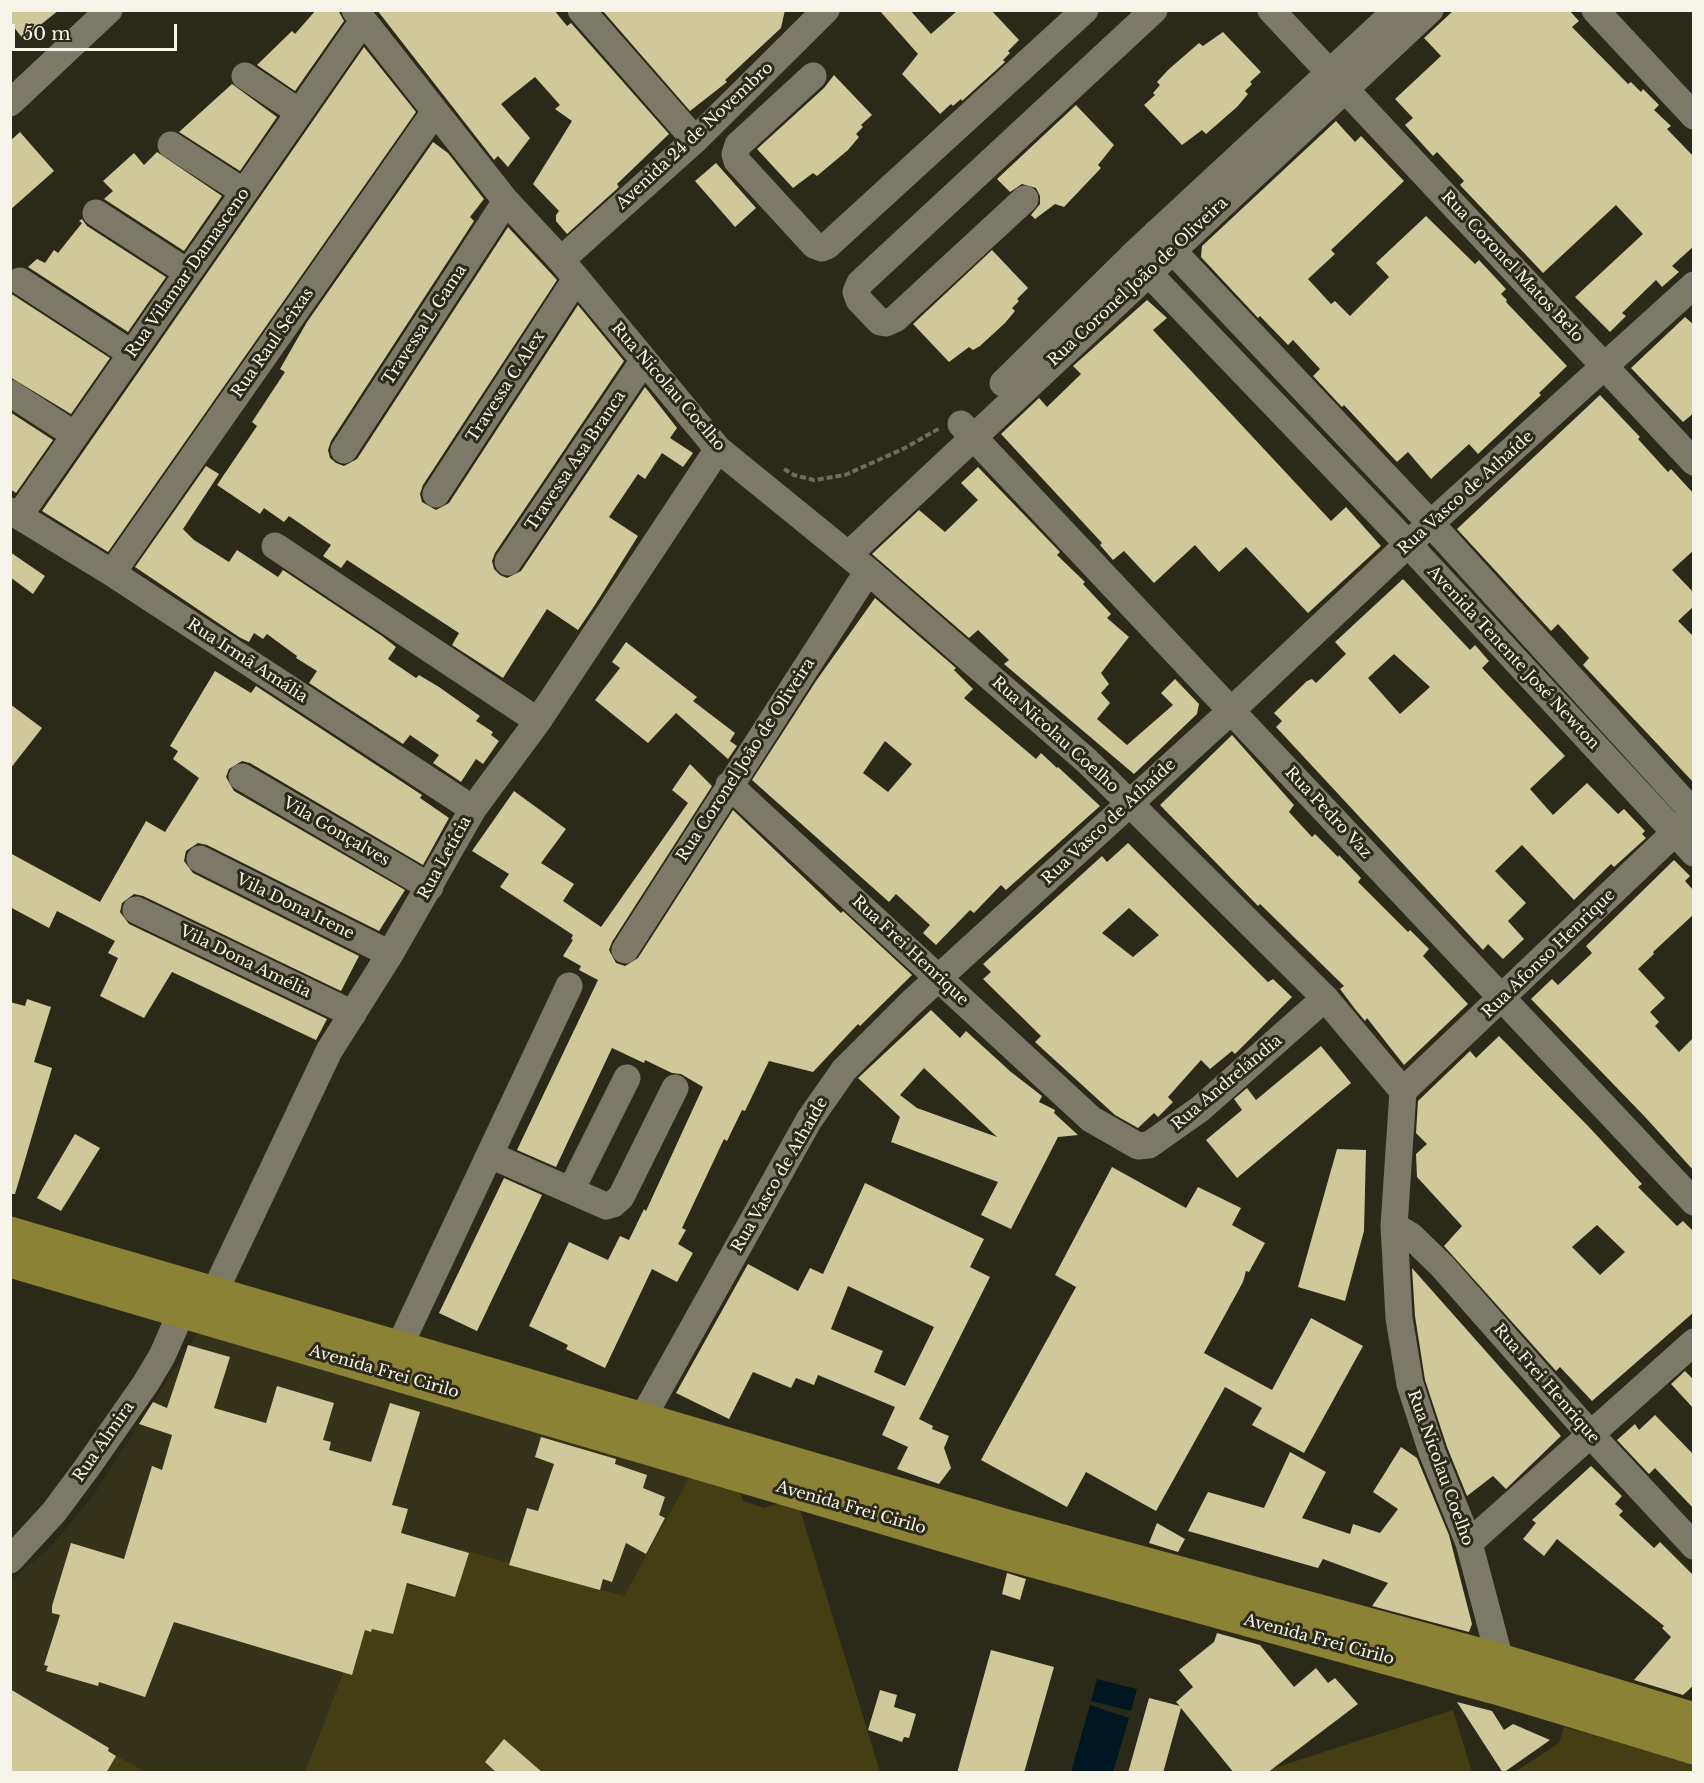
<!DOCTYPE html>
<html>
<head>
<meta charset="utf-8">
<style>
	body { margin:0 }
	#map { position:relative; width:1704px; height:1783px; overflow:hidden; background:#2b2918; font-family:"Libre Baskerville",serif }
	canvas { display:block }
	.frame { position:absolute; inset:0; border:12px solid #f7f5ea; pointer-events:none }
	.scale { position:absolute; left:12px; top:24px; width:165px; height:27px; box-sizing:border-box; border:3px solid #f7f5ea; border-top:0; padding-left:8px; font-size:18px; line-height:21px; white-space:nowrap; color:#f7f5ea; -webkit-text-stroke:4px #2b2918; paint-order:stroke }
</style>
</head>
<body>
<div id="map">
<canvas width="1704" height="1783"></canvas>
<div class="frame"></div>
<div class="scale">50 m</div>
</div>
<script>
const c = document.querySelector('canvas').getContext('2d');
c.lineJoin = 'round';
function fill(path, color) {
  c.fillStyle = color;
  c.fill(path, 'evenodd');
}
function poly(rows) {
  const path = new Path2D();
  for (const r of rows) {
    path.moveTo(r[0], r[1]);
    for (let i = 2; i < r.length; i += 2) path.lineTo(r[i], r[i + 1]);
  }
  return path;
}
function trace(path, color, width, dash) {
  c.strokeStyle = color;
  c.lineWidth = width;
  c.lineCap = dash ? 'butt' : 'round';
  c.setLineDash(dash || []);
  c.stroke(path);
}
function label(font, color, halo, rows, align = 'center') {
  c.font = font + ' "Libre Baskerville",serif';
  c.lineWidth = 6;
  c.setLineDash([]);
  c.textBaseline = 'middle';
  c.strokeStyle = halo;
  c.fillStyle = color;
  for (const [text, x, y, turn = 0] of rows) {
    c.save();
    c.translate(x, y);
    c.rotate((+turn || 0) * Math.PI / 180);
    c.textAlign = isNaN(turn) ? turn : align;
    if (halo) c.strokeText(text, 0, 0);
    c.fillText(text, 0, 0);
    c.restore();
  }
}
fill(poly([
	[199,1331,690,1476,624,1596,461,1549,447,1596,373,1575,343,1673,305,1772,146,1772,108,1751,11,1772,10,1582,54,1543,93,1496]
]), '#35321a');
fill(poly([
	[690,1476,739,1490,743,1501,764,1508,780,1503,799,1506,880,1772,305,1772,343,1673,373,1575,447,1596,461,1549,624,1596],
	[1453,1710,1472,1772,1265,1772,1265,1771],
	[1564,1727,1693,1763,1693,1772,1515,1772,1559,1743],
	[108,1751,146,1772,94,1772]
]), '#443e15');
fill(poly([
	[1097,1679,1137,1689,1131,1711,1091,1701],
	[1090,1705,1129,1718,1113,1772,1071,1772]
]), '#001721');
fill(poly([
	[10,10,59,10,23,39,10,22],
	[316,10,338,10,344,21,295,91,257,65,292,31,295,34],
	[377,10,554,10,567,26,571,23,669,134,617,184,619,187,567,234,556,221,556,215,559,211,533,184,572,121,555,109,560,105,535,77,501,104,530,138,508,167,498,156,494,160],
	[602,10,785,10,781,28,725,80,727,82,690,111],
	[879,10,910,10,931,34,958,10,991,10,1019,40,1008,51,1010,53,1003,60,1005,62,962,101,961,99,953,106,951,104,940,114,902,74,918,54],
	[1454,10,1569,10,1579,21,1572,27,1628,84,1631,82,1641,92,1643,89,1659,105,1654,110,1671,126,1667,129,1694,157,1694,246,1672,266,1679,272,1662,287,1656,280,1622,313,1626,316,1610,332,1575,297,1643,234,1616,205,1543,273,1460,185,1464,181,1437,152,1433,156,1405,125,1413,118,1395,99,1441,56,1424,38],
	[1223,32,1261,72,1250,82,1252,84,1245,91,1248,94,1237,107,1206,134,1202,130,1182,145,1144,105,1155,95,1153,93,1160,85,1157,82,1168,70,1199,43,1203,46],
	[364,47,416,112,108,552,42,511],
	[834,75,872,115,861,125,863,127,856,134,859,137,848,150,817,176,813,173,793,188,757,149,824,88],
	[232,84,277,117,240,171,179,132],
	[1076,105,1114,145,1098,165,1101,168,1064,207,1055,204,1035,219,1031,215,1040,204,1040,196,1036,188,1022,184,1010,192,997,179],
	[1336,121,1355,142,1361,136,1404,181,1331,250,1335,254,1308,279,1331,304,1335,301,1350,316,1389,277,1376,263,1426,216,1475,264,1479,260,1506,289,1501,294,1507,300,1506,302,1567,366,1539,393,1541,395,1478,454,1469,444,1431,479,1408,452,1397,462,1344,405,1342,407,1313,376,1320,369,1293,340,1288,345,1260,316,1258,318,1201,257,1202,246],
	[20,132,54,171,10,210,10,141],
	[433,142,448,153,484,199,470,217,474,221,331,441,328,450,330,458,336,463,344,466,357,459,508,227,557,280,423,485,420,494,422,502,436,510,449,503,578,305,624,361,495,553,492,561,494,569,500,575,507,578,521,571,645,387,677,428,670,438,693,453,683,467,662,453,645,479,638,474,609,517,638,536,595,605,578,630,547,609,503,678,452,645,459,633,347,560,341,568,323,556,331,545,289,516,284,522,264,508,260,514,217,485,257,426,252,422,285,372,280,369,307,322],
	[157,152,222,196,184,251,104,199,113,191,103,181,134,153,144,165],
	[716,163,756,208,735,227,695,181],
	[82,219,87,226,166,277,128,332,28,267,37,259,45,263,54,250,58,253,82,223,79,221],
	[992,250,1028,288,1017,299,1019,301,1012,308,1015,311,1005,323,980,346,973,350,969,347,949,362,913,324],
	[10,293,110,358,71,414,10,377],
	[1147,300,1167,318,1153,330,1331,521,1346,507,1381,546,1308,613,1246,547,1219,572,1195,545,1154,583,1124,551,1113,560,1100,545,1102,543,1001,434,1039,398,1047,407,1081,374,1073,366],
	[1685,317,1694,325,1694,413,1683,422,1631,368],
	[1600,395,1640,437,1638,439,1668,472,1671,469,1694,494,1694,550,1672,570,1694,593,1694,606,1678,621,1694,637,1694,783,1583,665,1589,658,1558,624,1551,631,1457,529],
	[10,412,53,440,16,493,10,489],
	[206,466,219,474,183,529,194,540,229,562,237,550,278,577,283,570,382,636,396,647,388,659,416,678,419,675,439,687,480,716,476,721,493,732,491,735,499,741,483,764,476,759,461,782,433,763,439,755,410,735,403,744,309,683,317,671,296,658,297,656,267,634,263,639,254,633,249,642,239,637,135,567],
	[978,467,1060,552,1057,555,1085,582,1083,584,1111,614,1107,618,1129,637,1101,673,1109,684,1101,693,1110,703,1097,719,1127,745,1173,705,1161,693,1175,679,1199,704,1197,714,1134,774,1004,664,1009,660,978,630,969,638,872,554,919,510,945,532,978,500,961,483],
	[10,552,45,576,33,594,10,577],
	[1403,579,1470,650,1475,645,1489,661,1482,668,1565,756,1530,789,1553,815,1587,783,1618,814,1624,809,1645,831,1642,834,1646,838,1614,867,1611,864,1574,900,1522,845,1495,871,1526,903,1508,921,1524,939,1503,959,1488,944,1483,950,1276,727,1282,721,1274,713,1307,681,1312,679,1316,683,1346,654,1335,642],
	[1394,654,1430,687,1400,714,1368,678],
	[875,598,956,668,954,670,973,689,964,698,1036,759,1041,753,1057,768,1058,767,1100,806,1006,890,1001,885,974,913,970,910,936,945,923,933,930,925,896,894,889,902,752,780,816,681],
	[885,741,912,764,888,792,863,773],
	[626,642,697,697,693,701,735,733,730,741,737,746,728,759,676,713,648,743,595,700,620,668,612,662],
	[215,671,251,693,256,686,422,795,420,798,449,818,423,865,250,763,242,761,229,769,226,777,234,791,405,890,379,931,207,845,198,843,186,851,184,861,193,873,359,956,341,991,143,896,134,894,122,903,120,912,129,924,327,1019,316,1040,172,972,144,1018,100,996,118,958,108,953,115,941,57,911,49,928,10,907,10,853,100,902,146,821,165,832,199,778,173,759,178,751,170,746],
	[10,704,42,728,10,769],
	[1232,735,1294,805,1289,812,1312,837,1315,834,1338,857,1339,855,1361,878,1358,882,1408,932,1410,930,1429,949,1423,956,1468,1004,1404,1065,1367,1018,1365,1021,1355,1009,1340,989,1344,986,1260,904,1258,906,1160,805],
	[690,764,712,786,612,942,609,950,616,963,625,966,638,958,733,810,841,913,843,911,912,975,860,1026,858,1024,813,1072,769,1061,745,1111,742,1110,727,1141,724,1139,682,1228,686,1230,678,1244,693,1253,677,1282,652,1269,605,1368,566,1349,568,1345,529,1326,569,1242,608,1260,620,1236,629,1240,644,1209,646,1211,703,1087,681,1074,672,1073,645,1060,644,1063,612,1048,556,1167,517,1150,598,980,579,970,581,966,563,956,573,940,571,939,573,935,500,887,509,874,472,851,514,791,566,829,541,863,574,884,563,901,601,927,688,803,672,790],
	[1128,843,1268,982,1273,979,1292,997,1235,1054,1232,1051,1210,1069,1201,1060,1168,1097,1173,1102,1158,1117,1154,1113,1138,1128,1115,1115,1035,1042,1041,1036,983,979,991,972,983,964,1102,856,1107,862],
	[1129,908,1159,935,1133,957,1102,933],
	[1674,860,1690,876,1685,881,1694,891,1694,914,1653,952,1654,954,1638,969,1665,998,1650,1012,1659,1022,1655,1026,1679,1052,1694,1037,1694,1171,1646,1118,1531,999,1552,979,1558,985,1592,953,1586,946],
	[27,999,51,1007,34,1062,52,1068,15,1194,10,1194,10,1002,25,1006],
	[931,1010,960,1038,966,1031,1011,1072,1042,1096,1039,1102,1055,1110,1054,1113,1078,1135,1058,1137,1011,1229,981,1215,998,1182,891,1142,900,1117,858,1078],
	[924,1068,997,1137,917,1108,900,1095],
	[1499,1036,1588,1126,1642,1184,1638,1187,1677,1226,1683,1221,1694,1232,1694,1312,1592,1401,1560,1367,1556,1371,1444,1246,1462,1226,1417,1177,1416,1154,1427,1144,1416,1133,1418,1101,1470,1051,1476,1058],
	[1597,1225,1625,1252,1600,1275,1572,1247],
	[1321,1046,1351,1083,1237,1178,1206,1140,1242,1110,1234,1099,1247,1088,1256,1100],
	[75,1134,100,1148,61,1211,37,1198],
	[1337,1149,1366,1150,1364,1231,1345,1301,1298,1287],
	[1112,1167,1186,1208,1198,1187,1241,1208,1232,1225,1265,1243,1249,1272,1246,1271,1243,1282,1204,1353,1272,1390,1311,1318,1363,1346,1304,1453,1252,1425,1262,1408,1225,1387,1156,1511,1086,1472,1067,1507,981,1460,1076,1287,1055,1275],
	[504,1178,542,1195,477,1331,439,1313],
	[865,1183,984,1239,970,1267,990,1277,919,1419,933,1426,932,1429,949,1436,944,1448,951,1468,939,1484,897,1469,908,1447,882,1435,895,1407,818,1375,814,1385,796,1378,791,1388,753,1372,729,1419,676,1393,748,1264,798,1291,810,1268,823,1274],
	[848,1286,934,1327,905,1386,874,1372,883,1351,831,1329],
	[1412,1268,1561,1436,1506,1489,1493,1476,1467,1496,1447,1447,1425,1380,1415,1316],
	[188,1345,230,1357,214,1408,266,1423,277,1386,334,1403,323,1440,331,1442,329,1450,371,1462,390,1403,420,1412,392,1505,408,1509,401,1533,469,1553,455,1597,407,1583,393,1634,372,1629,371,1632,365,1630,352,1675,174,1622,145,1697,99,1682,98,1686,46,1671,48,1666,44,1665,60,1615,52,1613,52,1606,71,1543,124,1559,152,1466,162,1470,172,1435,139,1424,153,1402,167,1408],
	[1685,1371,1694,1380,1694,1409,1671,1384],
	[1655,1415,1694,1455,1694,1509,1655,1468,1649,1474,1617,1440,1635,1424,1639,1430],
	[541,1437,616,1459,615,1464,647,1475,643,1488,665,1497,659,1515,665,1518,646,1554,626,1543,612,1582,603,1579,600,1590,509,1565,527,1508,538,1511,554,1464,535,1457],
	[1401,1447,1417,1458,1449,1535,1472,1624,1469,1632,1372,1606,1388,1583,1323,1559,1318,1568,1188,1531,1208,1492,1264,1508,1290,1452,1326,1472,1302,1518,1350,1534,1353,1524,1380,1533,1398,1509,1373,1492],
	[1591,1466,1622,1496,1615,1504,1623,1511,1619,1515,1654,1548,1660,1542,1694,1576,1694,1685,1683,1695,1634,1680,1671,1637,1662,1628,1664,1626,1557,1539,1544,1556,1523,1539,1536,1523,1532,1520],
	[1157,1523,1185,1539,1178,1552,1149,1543],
	[1007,1573,1026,1579,1020,1600,1002,1594],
	[1217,1633,1260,1645,1294,1687,1316,1668,1328,1683,1335,1678,1358,1704,1267,1773,1234,1773,1181,1708,1163,1773,1128,1773,1149,1698,1180,1706,1176,1702,1193,1687,1179,1670,1214,1642],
	[991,1650,1054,1667,1024,1773,957,1773],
	[10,1689,109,1748,108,1751,116,1756,106,1773,10,1773],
	[880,1690,897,1695,894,1707,916,1714,909,1738,904,1737,902,1742,868,1730],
	[1457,1702,1492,1711,1504,1730,1513,1724,1550,1740,1503,1773],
	[504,1739,543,1773,497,1773,485,1762]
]), '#cec89a');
trace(poly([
	[784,469,794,475,814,480,845,475,905,448,940,428]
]), '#6f6d5e', 4, [6, 3]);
trace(poly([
	[355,10,506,201,561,260,718,449,868,571,1087,761,1325,998,1403,1091,1394,1226,1399,1318,1410,1384,1432,1452,1469,1543,1500,1660,1498,1678],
	[581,10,695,140],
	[1271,10,1694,462],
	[1595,10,1694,116],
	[245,76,299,112],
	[813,76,738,145,735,154,737,161,814,245,822,248,827,246,1085,10],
	[10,103,109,10],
	[171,145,244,192],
	[1025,199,895,319,886,323,880,322,859,300,856,292,860,283,1154,10],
	[96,213,187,272],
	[1156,233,1432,525,1694,813],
	[1132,256,1408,544,1694,853],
	[561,260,695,140,826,10],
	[20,281,132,354],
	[1003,383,1132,256,1397,10],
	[10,393,75,435],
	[961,424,1694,1202],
	[344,450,506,201],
	[436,494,576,279],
	[10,511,19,516,363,21],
	[19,516,112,573,473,809],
	[275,546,538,721],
	[848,555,1430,10],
	[508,562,644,360],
	[112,573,434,113],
	[242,777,430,887],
	[729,785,1091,1119,1138,1146,1149,1145,1200,1109,1325,998],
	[200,859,390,954],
	[136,910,353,1014],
	[625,950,868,571],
	[1403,1091,1688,820],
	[490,1155,606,1206,613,1204,621,1197,675,1088],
	[571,1190,627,1078],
	[1394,1226,1411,1236,1442,1266,1592,1436,1694,1546],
	[205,1312,329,1051,390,954,473,809,538,721,718,449],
	[399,1347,569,986],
	[635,1438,642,1419,809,1120,844,1070,911,1003,1232,710,1408,544,1694,285],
	[1469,1543,1694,1342],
	[10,1560,54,1512,86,1469,146,1383,162,1356,181,1313,198,1301]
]), '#7c7a66', 27);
trace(poly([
	[10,1233,1004,1525,1500,1660,1694,1719],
	[10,1261,996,1551,1496,1688,1694,1748]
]), '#8c8235', 33);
label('16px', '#f7f5ea', '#2b2918', [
	["Avenida 24 de Novembro",695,136,-43],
	["Rua Coronel Matos Belo",1512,267,47],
	["Rua Vilamar Damasceno",188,273,-55],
	["Rua Coronel João de Oliveira",1138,282,-43],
	["Travessa L Gama",425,325,-57],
	["Rua Raul Seixas",273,343,-55],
	["Travessa C Alex",506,387,-57],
	["Rua Nicolau Coelho",668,387,49],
	["Travessa Asa Branca",576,461,-56],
	["Rua Vasco de Athaíde",1466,493,-42],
	["Avenida Tenente José Newton",1513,658,47],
	["Rua Irmã Amália",247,661,33],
	["Rua Nicolau Coelho",1055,735,42],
	["Rua Coronel João de Oliveira",746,760,-57],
	["Rua Pedro Vaz",1328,813,47],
	["Rua Vasco de Athaíde",1109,822,-43],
	["Vila Gonçalves",336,832,30],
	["Rua Letícia",445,858,-61],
	["Vila Dona Irene",295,907,26],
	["Rua Frei Henrique",910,951,43],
	["Rua Afonso Henrique",1549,954,-44],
	["Vila Dona Amélia",245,962,26],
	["Rua Andrelándia",1227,1083,-40],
	["Rua Vasco de Athaíde",780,1175,-60],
	["Avenida Frei Cirilo",384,1372,16],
	["Rua Frei Henrique",1546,1384,49],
	["Rua Almira",104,1442,-55],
	["Rua Nicolau Coelho",1440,1468,70],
	["Avenida Frei Cirilo",851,1508,16],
	["Avenida Frei Cirilo",1319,1640,15]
]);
</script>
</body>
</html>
